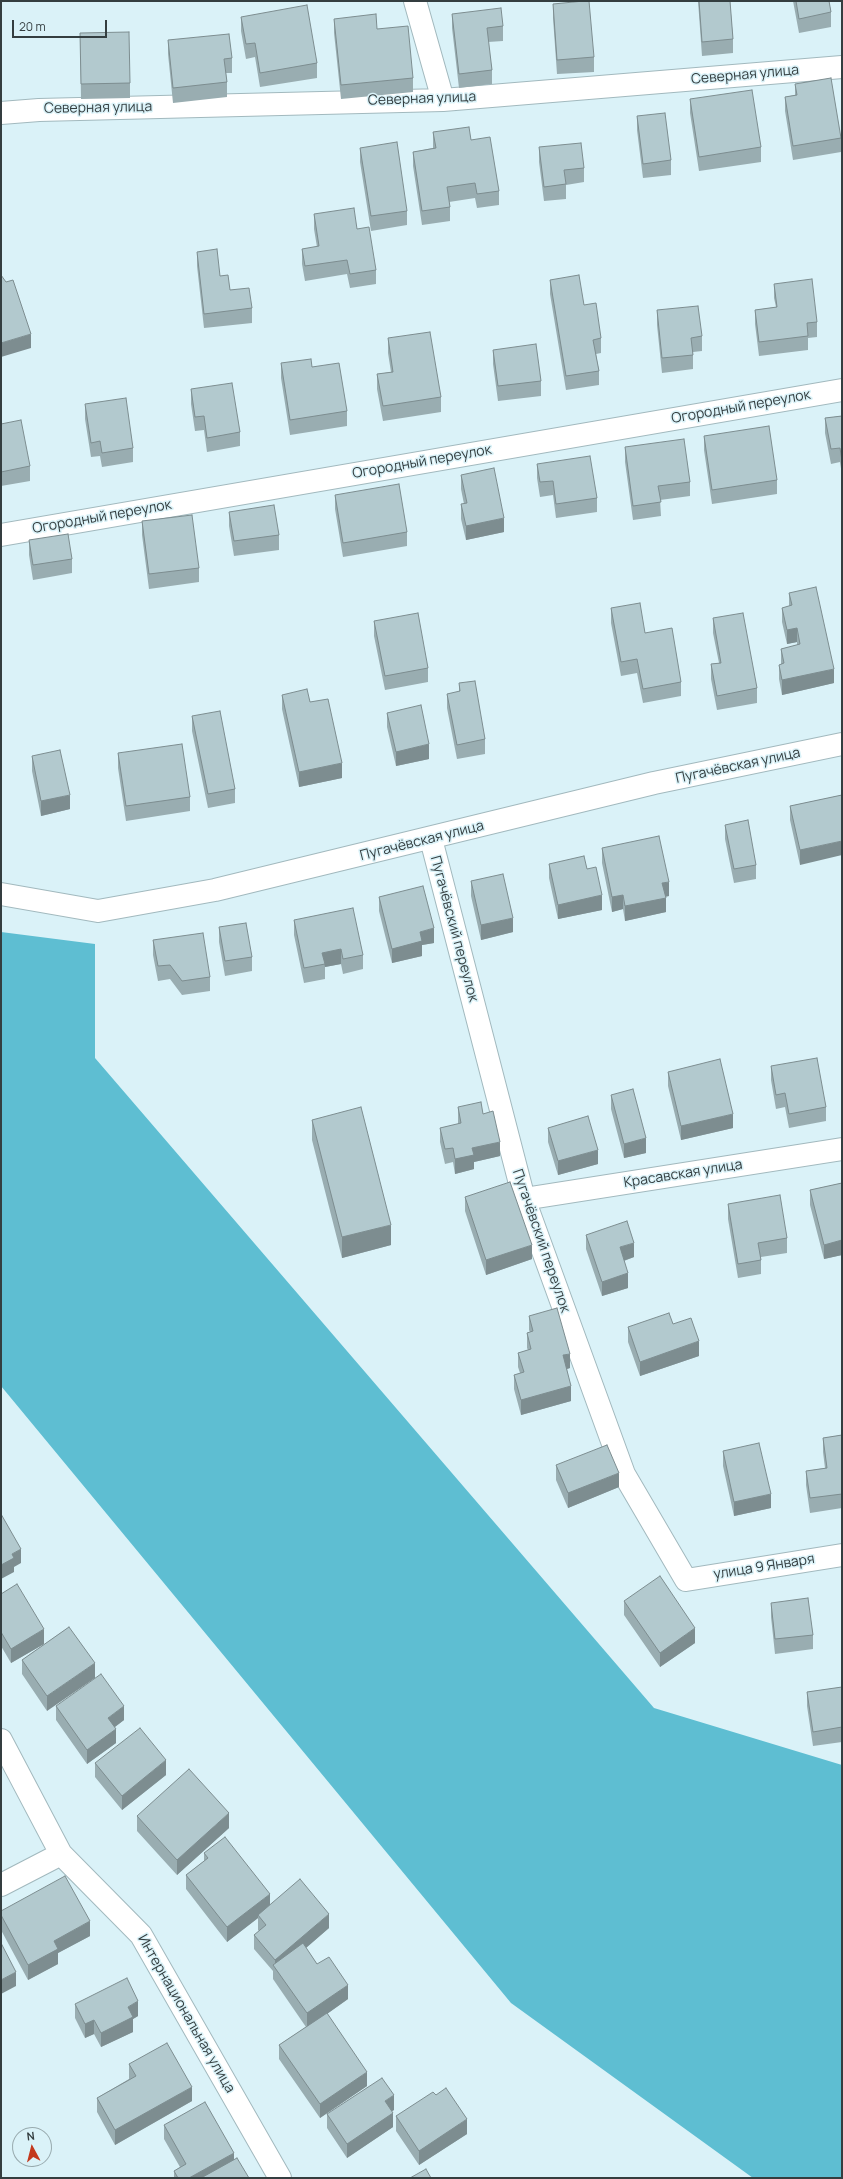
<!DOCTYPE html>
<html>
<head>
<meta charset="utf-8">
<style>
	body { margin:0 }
	#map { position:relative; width:843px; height:2179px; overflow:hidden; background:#daf2f8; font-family:Manrope,sans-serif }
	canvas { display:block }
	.frame { position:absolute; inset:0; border:2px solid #343e40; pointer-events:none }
	.north { position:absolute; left:12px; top:2127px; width:40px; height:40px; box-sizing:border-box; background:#daf2f8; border:1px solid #98aaae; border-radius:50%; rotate:353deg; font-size:11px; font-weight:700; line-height:16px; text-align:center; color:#343e40 }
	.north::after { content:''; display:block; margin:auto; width:14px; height:18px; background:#c3391d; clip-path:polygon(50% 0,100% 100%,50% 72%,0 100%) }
	.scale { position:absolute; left:12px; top:20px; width:95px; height:18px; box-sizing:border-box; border:2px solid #343e40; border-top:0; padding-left:5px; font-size:12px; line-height:14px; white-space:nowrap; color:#343e40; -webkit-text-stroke:3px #daf2f8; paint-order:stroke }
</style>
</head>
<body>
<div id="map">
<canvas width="843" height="2179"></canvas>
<div class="frame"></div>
<div class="north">N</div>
<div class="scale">20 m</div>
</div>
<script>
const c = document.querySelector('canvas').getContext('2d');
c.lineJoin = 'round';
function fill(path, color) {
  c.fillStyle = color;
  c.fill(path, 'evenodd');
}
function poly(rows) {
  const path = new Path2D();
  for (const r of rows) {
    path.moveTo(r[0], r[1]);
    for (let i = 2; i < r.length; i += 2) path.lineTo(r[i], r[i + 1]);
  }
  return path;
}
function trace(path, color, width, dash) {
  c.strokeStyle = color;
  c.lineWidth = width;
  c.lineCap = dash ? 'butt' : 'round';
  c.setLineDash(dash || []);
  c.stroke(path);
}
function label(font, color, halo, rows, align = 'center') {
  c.font = font + ' Manrope,sans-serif';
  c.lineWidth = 3;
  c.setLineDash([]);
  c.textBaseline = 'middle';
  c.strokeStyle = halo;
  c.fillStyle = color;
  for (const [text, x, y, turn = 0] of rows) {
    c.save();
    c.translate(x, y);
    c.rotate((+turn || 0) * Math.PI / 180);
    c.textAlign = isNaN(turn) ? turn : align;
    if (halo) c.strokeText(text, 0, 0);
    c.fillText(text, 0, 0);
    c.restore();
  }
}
fill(poly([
	[1,932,95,944,95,1058,654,1708,842,1765,842,2178,753,2178,511,2003,1,1386]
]), '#5ebed2');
const minor = poly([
	[415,1,443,100],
	[1,113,39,110,443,100,842,67],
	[1,535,842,390],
	[431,839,524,1199,624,1474,686,1580,842,1555],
	[524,1199,842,1149],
	[1,1740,61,1854,141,1935,280,2178],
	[1,1885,61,1854]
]);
const secondary = poly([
	[1,894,98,911,215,890,654,783,842,744]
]);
trace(minor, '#a2b9be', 24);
trace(secondary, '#a2b9be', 24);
trace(minor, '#fff', 22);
trace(secondary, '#fff', 22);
fill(poly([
	[698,1,730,1,733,39,733,53,702,56],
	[793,1,829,1,831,12,831,27,799,33],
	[553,4,594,57,594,72,557,74,553,18],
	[452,14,503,26,503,41,488,42,492,70,492,84,459,88,452,28],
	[241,17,317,63,317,78,260,87,255,57,246,59,241,31],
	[334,19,377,29,413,78,413,92,341,99,334,33],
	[80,33,130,83,130,98,81,99],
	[168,40,232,58,232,73,226,73,227,82,227,97,173,103,168,54],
	[795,84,841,138,841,152,793,160,785,111,785,97,795,95],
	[690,99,761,147,761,162,699,171,690,113],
	[637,116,671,160,671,175,643,178,637,130],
	[433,132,471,140,499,191,499,205,477,208,475,198,449,202,450,207,450,221,422,225,413,166,413,152,433,148],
	[539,147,584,168,584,182,566,185,566,199,544,201,539,162],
	[360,148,407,211,407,225,371,231,360,162],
	[314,214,357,229,376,270,376,284,350,288,347,274,305,281,302,264,302,249,317,247,314,229],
	[197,252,230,290,252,308,252,323,204,328,197,266],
	[550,280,584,305,601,338,601,353,596,354,599,371,599,385,566,390,550,294],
	[774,284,817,322,817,337,808,338,808,350,759,356,755,324,755,310,776,307,774,298],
	[657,310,702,336,702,351,693,352,693,369,662,373,657,325],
	[388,338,441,397,441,412,383,421,377,389,377,374,391,372,388,353],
	[493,350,541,381,541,396,498,401,493,364],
	[281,363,312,367,347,411,347,426,290,435,281,378],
	[191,389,240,432,240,446,207,452,204,430,195,431,191,404],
	[85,404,133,448,133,462,102,467,100,456,91,457,85,419],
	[842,416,842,475,840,462,831,464,825,433,825,418],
	[1,424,30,466,30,481,1,486],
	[704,436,777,480,777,494,712,504,704,450],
	[625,447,690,482,690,496,660,500,661,516,633,520,625,462],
	[537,464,597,498,597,512,556,518,553,495,540,497,537,478],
	[461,475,504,532,466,540,461,519,461,504,464,504,461,489],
	[335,495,407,532,407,546,343,557,335,509],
	[229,512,279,535,279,550,234,556,229,526],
	[142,521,199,568,199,582,149,589,142,535],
	[29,540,72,559,72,573,33,580,29,555],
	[789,593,834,683,782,695,779,679,779,665,781,664,781,649,797,645,797,642,787,644,782,622,782,608,789,606],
	[611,608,645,633,681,682,681,696,643,703,637,673,621,676,611,623],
	[713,618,757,688,757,703,717,710,711,679,711,664,719,663,713,633],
	[374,621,428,668,428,682,385,690,374,636],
	[459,683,485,739,485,754,457,759,447,708,447,694,459,692],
	[282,695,310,702,342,778,299,787,282,709],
	[387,713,429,759,396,766,387,727],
	[192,716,235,789,235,803,208,808,192,731],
	[118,753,190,797,190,811,126,821,118,768],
	[32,756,70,809,41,816,32,771],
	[842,795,800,865,790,820,790,806],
	[725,825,756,865,756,879,734,883,725,839],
	[602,848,669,896,665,897,666,912,625,921,623,909,612,912,602,863],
	[549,864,587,869,602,910,558,919,549,878],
	[471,881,513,932,481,940,471,896],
	[379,897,434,943,422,945,422,956,392,963,379,911],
	[294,920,363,955,363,969,343,974,341,964,325,967,325,979,304,983,294,935],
	[219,927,252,957,252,971,225,976,219,942],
	[153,940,210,977,210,991,182,995,170,979,158,981,153,955],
	[771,1066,826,1107,826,1121,789,1128,785,1107,776,1109,771,1080],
	[668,1072,733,1128,681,1140,668,1086],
	[611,1095,646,1153,624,1158,611,1109],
	[458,1107,483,1114,500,1156,474,1162,474,1169,455,1174,453,1162,445,1164,440,1142,440,1128,458,1124],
	[312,1120,391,1245,342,1258,312,1140],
	[548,1128,598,1164,558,1175,548,1142],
	[842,1183,842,1255,824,1259,810,1205,810,1190],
	[465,1197,532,1259,486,1275,465,1211],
	[728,1204,787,1238,787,1253,761,1257,761,1274,738,1278,728,1219],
	[586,1235,634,1257,624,1261,628,1288,602,1296,586,1249],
	[529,1316,570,1368,567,1369,571,1401,521,1415,514,1389,514,1375,520,1373,518,1367,518,1353,528,1350,527,1348,527,1333,530,1332,529,1330],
	[673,1324,699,1356,640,1376,628,1342,628,1327],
	[842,1435,842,1508,810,1513,806,1485,806,1471,825,1468,823,1452,823,1438],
	[723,1451,771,1508,734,1516,723,1466],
	[556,1465,619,1487,568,1508,556,1480],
	[1,1594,44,1644,11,1663,1,1646],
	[624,1601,695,1643,660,1667,624,1615],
	[771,1603,813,1635,813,1649,775,1654,771,1617],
	[69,1627,47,1711,22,1674,22,1660],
	[842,1687,842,1742,813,1746,807,1706,807,1692],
	[56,1706,124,1720,115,1727,116,1743,87,1764,56,1720],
	[95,1763,166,1775,122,1810,95,1777],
	[137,1816,229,1828,177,1875,137,1831],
	[204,1853,270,1905,329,1928,306,1948,317,1964,348,1999,327,2014,367,2086,320,2118,279,2059,279,2045,306,2027,273,1979,273,1971,254,1949,254,1935,259,1931,258,1930,258,1918,227,1942,186,1889,186,1875,204,1861],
	[1,1911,90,1936,58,1953,58,1964,28,1980,1,1930],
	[75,2004,138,2016,133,2019,133,2032,101,2047,94,2034,85,2038,75,2018],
	[129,2064,192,2101,115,2145,97,2112,97,2098,129,2079],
	[436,2095,467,2134,419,2165,396,2131,396,2116],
	[394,2110,392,2111,393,2127,347,2158,327,2128,327,2114],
	[164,2125,234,2160,249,2178,174,2178,174,2171,180,2167,164,2139]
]), '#99adb1');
fill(poly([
	[31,334,31,348,1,357,1,343],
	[504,518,504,532,466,540,466,526],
	[797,628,797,642,787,644,787,630],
	[834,669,834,683,782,695,782,680],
	[429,744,429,759,396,766,396,752],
	[342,763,342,778,299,787,299,772],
	[70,795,70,809,41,816,41,801],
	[842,841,842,855,800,865,800,850],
	[669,882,669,896,662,897,662,883],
	[602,895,602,910,558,919,558,905],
	[623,895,623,909,612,912,612,897],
	[666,898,666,912,625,921,625,906],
	[513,918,513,932,481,940,481,925],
	[434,928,434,943,422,945,422,956,392,963,392,949,420,932],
	[341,949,341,964,325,967,322,953],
	[733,1114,733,1128,681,1140,681,1126],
	[646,1138,646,1153,624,1158,624,1144],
	[500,1142,500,1156,474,1162,474,1169,455,1174,455,1159,472,1148],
	[598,1150,598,1164,558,1175,558,1161],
	[391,1225,391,1245,342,1258,342,1237],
	[842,1240,842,1255,824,1259,824,1245],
	[634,1243,634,1257,620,1262,620,1247],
	[532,1245,532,1259,486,1275,486,1260],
	[628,1273,628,1288,602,1296,602,1282],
	[699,1341,699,1356,640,1376,640,1362],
	[570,1354,570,1368,563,1370,563,1355],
	[571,1386,571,1401,521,1415,521,1400],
	[619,1473,619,1487,568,1508,568,1493],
	[771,1494,771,1508,734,1516,734,1502],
	[21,1549,21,1563,14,1567,14,1572,1,1579,1,1565,12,1554],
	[695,1628,695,1643,660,1667,660,1653],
	[44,1629,44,1644,11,1663,11,1649],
	[95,1663,95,1678,47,1711,47,1696],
	[124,1706,124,1720,108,1732,108,1718],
	[116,1729,116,1743,87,1764,87,1750],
	[166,1760,166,1775,122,1810,122,1796],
	[229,1813,229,1828,177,1875,177,1860],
	[270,1894,270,1909,258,1915,258,1918,227,1942,227,1927],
	[329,1914,329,1928,278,1972,275,1968,275,1960],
	[90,1921,90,1936,58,1953,58,1964,28,1980,28,1965,54,1941],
	[16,1972,16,1986,1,1994,1,1980],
	[348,1985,348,1999,307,2028,307,2013],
	[138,2001,138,2016,133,2019,133,2032,101,2047,101,2033,128,2007],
	[94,2020,94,2034,85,2038,85,2024],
	[367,2072,367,2086,320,2118,320,2104],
	[192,2087,192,2101,115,2145,115,2130],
	[394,2095,394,2110,385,2115,385,2101],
	[393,2113,393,2127,347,2158,347,2144],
	[467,2119,467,2134,419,2165,419,2151],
	[234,2153,234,2168,215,2178,189,2178]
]), '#7d8d90');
const building = poly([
	[584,1,589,1,594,57,557,60,553,4,584,1],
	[699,1,730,1,733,39,702,42,699,1],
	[796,1,829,1,831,12,799,19,796,1],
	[307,5,317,63,260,73,255,43,246,44,241,17,307,5],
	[501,8,503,26,487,28,492,70,459,74,452,14,501,8],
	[376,14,377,29,408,26,413,78,341,85,334,19,376,14],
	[129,32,130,83,81,84,80,33,129,32],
	[229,34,232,58,224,59,227,82,173,88,168,40,229,34],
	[831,78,841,138,793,146,785,97,797,95,795,84,831,78],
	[752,90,761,147,699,157,690,99,752,90],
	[665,113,671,160,643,164,637,116,665,113],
	[469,127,471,140,490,137,499,191,477,194,475,183,447,187,450,207,422,211,413,152,436,148,433,132,469,127],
	[397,142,407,211,371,216,360,148,397,142],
	[581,143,584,168,564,170,566,184,544,187,539,147,581,143],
	[354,208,357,229,369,227,376,270,350,274,347,260,305,266,302,249,319,246,314,214,354,208],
	[217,249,220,276,228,275,230,290,249,288,252,308,204,314,197,252,217,249],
	[1,275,6,282,13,280,31,334,1,343,1,275],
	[579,275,584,305,596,303,601,338,593,340,599,371,566,376,550,280,579,275],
	[812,279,817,322,807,323,808,336,759,342,755,310,777,307,774,284,812,279],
	[698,306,702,336,691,338,693,355,662,358,657,310,698,306],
	[430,332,441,397,383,406,377,374,393,372,388,338,430,332],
	[536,344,541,381,498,386,493,350,536,344],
	[311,359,312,367,339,363,347,411,290,420,281,363,311,359],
	[232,383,240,432,207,438,204,416,195,417,191,389,232,383],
	[126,398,133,448,102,453,100,441,91,443,85,404,126,398],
	[842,416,842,461,840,448,831,449,825,418,842,416],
	[21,420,30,466,1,472,1,424,21,420],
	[769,426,777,480,712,490,704,436,769,426],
	[684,439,690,482,658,486,661,502,633,506,625,447,684,439],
	[590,456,597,498,556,504,553,481,540,482,537,464,590,456],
	[494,468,504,518,466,526,461,504,467,503,461,475,494,468],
	[399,484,407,532,343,543,335,495,399,484],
	[274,505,279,535,234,541,229,512,274,505],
	[192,515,199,568,149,574,142,521,192,515],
	[68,534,72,559,33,565,29,540,68,534],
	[816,587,834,669,782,680,779,665,784,663,781,649,800,644,797,628,787,630,782,608,792,605,789,593,816,587],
	[640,603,645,633,672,628,681,682,643,689,637,659,621,662,611,608,640,603],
	[418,613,428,668,385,676,374,621,418,613],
	[743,613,757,688,717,696,711,664,721,663,713,618,743,613],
	[475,681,485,739,457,745,447,694,460,691,459,683,475,681],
	[307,689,310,702,328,699,342,763,299,772,282,695,307,689],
	[421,705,429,744,396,752,387,713,421,705],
	[220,711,235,789,208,794,192,716,220,711],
	[182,744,190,797,126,806,118,753,182,744],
	[60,750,70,795,41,801,32,756,60,750],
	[842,795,842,841,800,850,790,806,842,795],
	[748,820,756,865,734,869,725,825,748,820],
	[659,836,669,882,662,883,666,898,625,906,623,895,612,897,602,848,659,836],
	[584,856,587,869,596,867,602,895,558,905,549,864,584,856],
	[503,874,513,918,481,925,471,881,503,874],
	[423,886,434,928,420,932,422,941,392,949,379,897,423,886],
	[353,908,363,955,343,959,341,949,322,953,325,964,304,968,294,920,353,908],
	[246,923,252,957,225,961,219,927,246,923],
	[203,933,210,977,182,981,170,965,158,966,153,940,203,933],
	[817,1058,826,1107,789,1114,785,1093,776,1095,771,1066,817,1058],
	[720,1059,733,1114,681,1126,668,1072,720,1059],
	[633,1089,646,1138,624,1144,611,1095,633,1089],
	[481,1102,483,1114,493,1111,500,1142,472,1148,474,1155,455,1159,453,1148,445,1149,440,1128,461,1123,458,1107,481,1102],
	[361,1107,391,1225,342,1237,312,1120,361,1107],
	[588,1116,598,1150,558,1161,548,1128,588,1116],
	[510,1182,532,1245,486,1260,465,1197,510,1182],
	[842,1183,842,1240,824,1245,810,1190,842,1183],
	[780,1195,787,1238,758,1243,761,1260,738,1264,728,1204,780,1195],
	[627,1221,634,1243,620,1247,628,1273,602,1282,586,1235,627,1221],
	[557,1308,570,1354,563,1355,571,1386,521,1400,514,1375,524,1372,518,1353,531,1349,527,1333,533,1331,529,1316,557,1308],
	[669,1313,673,1324,691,1318,699,1341,640,1362,628,1327,669,1313],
	[842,1435,842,1494,810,1498,806,1471,827,1468,823,1438,842,1435],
	[759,1443,771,1494,734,1502,723,1451,759,1443],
	[607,1445,619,1473,568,1493,556,1465,607,1445],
	[1,1514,21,1549,12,1554,14,1558,1,1565,1,1514],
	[660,1576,695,1628,660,1653,624,1601,660,1576],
	[17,1584,44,1629,11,1649,1,1632,1,1594,17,1584],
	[808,1598,813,1635,775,1639,771,1603,808,1598],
	[69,1627,95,1663,47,1696,22,1660,69,1627],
	[101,1674,124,1706,108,1718,116,1729,87,1750,56,1706,101,1674],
	[842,1687,842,1727,813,1732,807,1692,842,1687],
	[140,1728,166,1760,122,1796,95,1763,140,1728],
	[189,1769,229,1813,177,1860,137,1816,189,1769],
	[225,1837,270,1894,227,1927,186,1875,208,1858,204,1853,225,1837],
	[65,1876,90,1921,54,1941,58,1949,28,1965,1,1915,1,1911,65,1876],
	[300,1879,329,1914,275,1960,254,1935,266,1925,258,1915,300,1879],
	[1,1943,16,1972,1,1980,1,1943],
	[303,1943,317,1964,329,1957,348,1985,307,2013,273,1965,303,1943],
	[127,1978,138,2001,128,2007,133,2017,101,2033,94,2020,85,2024,75,2004,127,1978],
	[327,2013,367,2072,320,2104,279,2045,327,2013],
	[167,2043,192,2087,115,2130,97,2098,136,2076,129,2064,167,2043],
	[382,2078,394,2095,385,2101,393,2113,347,2144,327,2114,382,2078],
	[446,2088,467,2119,419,2151,396,2116,433,2092,436,2095,446,2088],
	[205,2102,234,2153,189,2178,178,2178,174,2171,186,2164,164,2125,205,2102],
	[237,2158,249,2178,201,2178,237,2158],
	[426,2169,431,2178,410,2178,426,2169]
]);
fill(building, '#b2c9ce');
trace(building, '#7d8d90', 1);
label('14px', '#343e40', '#daf2f8', [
	["Северная улица",745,75,-5],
	["Северная улица",422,99,-2],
	["Северная улица",98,108,-1],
	["Огородный переулок",741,407,-10],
	["Огородный переулок",422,462,-10],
	["Огородный переулок",102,517,-10],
	["Пугачёвская улица",738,766,-12],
	["Пугачёвская улица",422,841,-14],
	["Пугачёвский переулок",454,929,75],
	["Красавская улица",683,1174,-9],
	["Пугачёвский переулок",541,1241,71],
	["улица 9 Января",764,1567,-9],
	["Интернациональная улица",186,2014,60]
]);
</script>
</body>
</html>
